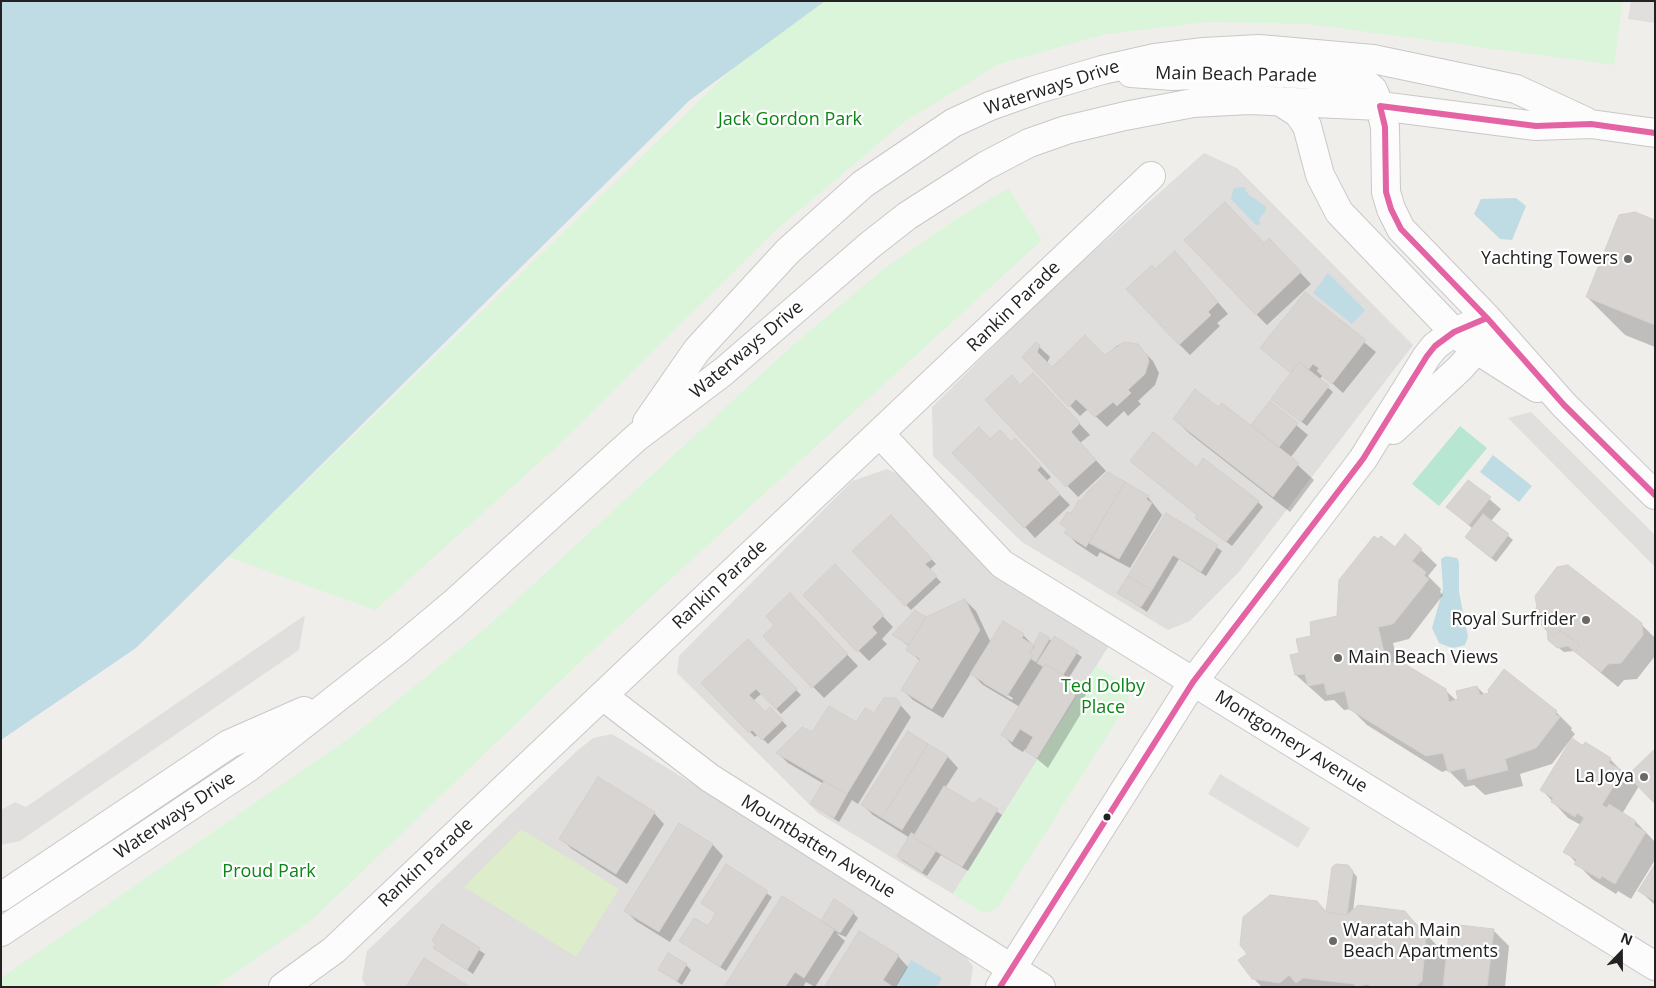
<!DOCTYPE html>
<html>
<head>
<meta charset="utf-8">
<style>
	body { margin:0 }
	#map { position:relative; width:1656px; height:988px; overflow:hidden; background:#f0eeeb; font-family:"Open Sans",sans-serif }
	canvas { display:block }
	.frame { position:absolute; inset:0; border:2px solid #222; pointer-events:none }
	.north { position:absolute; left:1596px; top:928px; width:50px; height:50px; -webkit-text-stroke:4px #fff; paint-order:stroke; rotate:22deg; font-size:14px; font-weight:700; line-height:20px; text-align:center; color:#222 }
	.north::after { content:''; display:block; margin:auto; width:18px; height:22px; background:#222; clip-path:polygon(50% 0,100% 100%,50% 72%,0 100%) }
</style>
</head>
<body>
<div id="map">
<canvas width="1656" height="988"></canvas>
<div class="frame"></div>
<div class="north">N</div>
</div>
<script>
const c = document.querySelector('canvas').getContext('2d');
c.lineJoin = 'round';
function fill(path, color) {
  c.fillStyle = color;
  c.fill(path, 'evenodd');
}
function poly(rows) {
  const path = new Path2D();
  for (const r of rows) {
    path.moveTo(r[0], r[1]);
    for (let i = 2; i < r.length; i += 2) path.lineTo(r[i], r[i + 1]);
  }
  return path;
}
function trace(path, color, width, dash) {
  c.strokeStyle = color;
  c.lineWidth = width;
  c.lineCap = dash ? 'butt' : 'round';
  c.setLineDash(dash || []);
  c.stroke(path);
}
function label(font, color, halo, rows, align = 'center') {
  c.font = font + ' "Open Sans",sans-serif';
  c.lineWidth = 4.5;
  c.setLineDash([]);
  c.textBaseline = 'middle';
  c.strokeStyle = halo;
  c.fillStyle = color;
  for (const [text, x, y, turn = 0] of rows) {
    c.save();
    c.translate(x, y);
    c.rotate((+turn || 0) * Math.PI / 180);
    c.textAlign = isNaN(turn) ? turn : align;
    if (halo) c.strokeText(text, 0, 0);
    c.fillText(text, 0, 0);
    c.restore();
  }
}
fill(poly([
	[1204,153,1237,168,1413,345,1239,572,1190,621,1168,630,1022,542,933,456,932,407,1057,284],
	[887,469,906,478,1110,644,953,894,818,813,677,673,679,656,852,481],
	[612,734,960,948,973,967,970,987,366,987,362,979,367,951,577,751,593,738]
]), '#dfdedc');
fill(poly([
	[521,829,619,889,576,957,464,887]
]), '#ddeccb');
fill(poly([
	[815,1,1623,1,1614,65,1308,24,1208,22,1106,34,999,64,904,122,776,230,553,450,375,610,228,557,729,72],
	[1008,188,1042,240,582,660,313,919,215,987,1,987,1,978,355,734,394,703,488,626,792,346,881,271,953,221],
	[1096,666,1127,685,1128,703,997,909,983,913,953,894]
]), '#daf5da');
fill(poly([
	[1460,426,1487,448,1439,506,1412,484]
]), '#b7e6d2');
fill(poly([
	[1631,1,1655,1,1655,23,1628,19],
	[1531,412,1655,535,1655,567,1508,418],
	[305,615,299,650,20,841,1,845,1,810,15,802,26,807],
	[1220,774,1310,828,1298,848,1208,794]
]), '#e0dfde');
fill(poly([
	[1,1,825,1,690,100,136,648,1,740],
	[1244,187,1248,194,1266,207,1266,210,1259,219,1260,224,1257,226,1231,199,1234,188],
	[1516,198,1526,206,1512,240,1500,239,1474,214,1481,199],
	[1328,273,1365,310,1352,324,1313,293],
	[1493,455,1532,486,1519,502,1480,472],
	[1446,556,1457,558,1459,562,1459,592,1468,637,1465,645,1458,647,1452,648,1439,643,1432,628,1443,589,1441,559],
	[911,960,942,978,938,985,924,987,896,985]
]), '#bfdbe3');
fill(poly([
	[1655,222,1655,347,1625,335,1587,297],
	[1280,251,1311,284,1267,325,1256,314],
	[1175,252,1228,314,1217,323,1220,326,1190,355,1179,344,1155,271],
	[1305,294,1376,352,1343,393,1323,375,1319,380,1333,392,1307,426,1278,404,1292,374,1262,348],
	[1131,343,1142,350,1153,361,1159,373,1155,385,1138,401,1141,404,1128,416,1124,411,1107,427,1088,409,1080,416,1023,357,1036,344,1050,357,1047,363,1052,369,1105,356,1118,345],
	[1043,385,1090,435,1080,443,1106,471,1078,497,986,400,1021,386],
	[1270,403,1308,435,1290,458,1314,480,1290,512,1190,434,1174,419,1218,409,1256,431],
	[991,440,1011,443,1026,450,1051,477,1046,481,1070,505,1035,538,1025,527],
	[1197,470,1258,502,1263,507,1232,546,1201,523,1198,515],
	[1108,473,1148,497,1162,515,1130,568,1100,552,1097,557,1076,543,1066,532,1068,529,1062,523],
	[1468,481,1501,509,1491,521,1513,540,1496,562,1466,537,1473,529,1448,507],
	[1167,514,1222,551,1206,576,1179,559,1147,612,1119,593],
	[890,517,936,564,929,570,941,582,911,610,854,551],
	[1395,549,1421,550,1437,565,1428,576,1441,589,1440,592,1443,595,1409,639,1393,643,1398,663,1445,690,1457,701,1477,687,1485,695,1556,712,1572,728,1571,730,1575,734,1571,739,1610,759,1631,781,1655,751,1639,786,1622,814,1636,822,1655,842,1655,860,1631,899,1618,891,1616,894,1592,879,1565,851,1581,825,1568,818,1542,790,1572,740,1571,739,1552,764,1520,774,1523,786,1485,795,1474,785,1465,787,1448,770,1442,772,1367,725,1351,709,1344,710,1334,700,1325,701,1296,675,1301,653,1313,637,1339,617],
	[835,566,893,627,882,639,887,644,869,661,804,595],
	[965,600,976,611,991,643,1003,623,1023,635,1034,646,1049,639,1052,641,1054,638,1082,657,1068,679,1086,695,1083,699,1085,707,1048,768,1025,749,1023,752,1013,746,1003,735,1020,707,983,685,971,673,943,718,913,700,903,690,920,661,908,650,910,647,894,635,915,612,926,619],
	[983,680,1013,698,1012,700,983,683],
	[801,606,858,666,824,698,764,636],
	[1532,616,1641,624,1655,638,1655,656,1637,679,1624,680,1618,687,1574,651,1564,652,1555,645,1549,633],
	[748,641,801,695,781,714,762,693,753,701,765,714,770,708,787,726,768,744,758,734,755,737,703,683],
	[895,699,911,717,858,804,852,800,839,822,812,804,824,784,788,763,778,753,813,734,856,724,875,715],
	[908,732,948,757,958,768,945,788,975,806,979,799,1002,815,968,871,941,855,927,876,903,861,898,856,910,838,873,815,863,805],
	[654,813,664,824,627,884,572,849,561,839],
	[679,824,713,845,723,856,670,942,636,921,626,911],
	[726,866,772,897,726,971,681,941,708,928,717,914,702,903],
	[1348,866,1357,877,1353,912,1405,912,1447,956,1493,930,1509,946,1505,987,1262,987,1253,978,1317,902,1327,912],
	[1655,866,1655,905,1640,891],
	[853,913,858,918,846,937,836,933,845,941,815,987,806,982,803,987,725,987,822,922],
	[442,926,485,954,473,974,435,948],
	[898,956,908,967,896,987,827,985],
	[686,965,691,970,682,985,660,970]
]), '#0003');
const building = poly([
	[1225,202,1264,243,1269,238,1301,272,1256,315,1184,240,1225,202],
	[1635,212,1655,220,1655,325,1586,297,1619,215,1635,212],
	[1175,251,1218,302,1208,312,1211,315,1179,345,1126,289,1152,265,1155,269,1175,251],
	[1305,292,1366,340,1332,384,1317,371,1319,368,1313,364,1308,370,1299,362,1291,373,1260,348,1305,292],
	[1085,335,1105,355,1124,342,1138,344,1147,355,1149,361,1145,374,1128,390,1131,393,1117,406,1113,402,1095,417,1076,399,1069,407,1022,357,1036,342,1040,345,1037,352,1052,367,1085,335],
	[1299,362,1329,386,1301,422,1271,399,1299,362],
	[1033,373,1080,423,1071,432,1096,460,1066,487,985,400,1012,375,1020,385,1033,373],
	[1195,389,1218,407,1222,403,1299,463,1273,497,1173,419,1195,389],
	[1270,401,1298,423,1279,447,1251,425,1270,401],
	[979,427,990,439,1000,430,1011,442,1015,438,1041,466,1037,470,1060,494,1024,528,952,453,979,427],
	[1153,432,1197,468,1203,458,1259,501,1226,542,1195,518,1197,515,1130,461,1153,432],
	[1108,472,1125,482,1086,547,1064,533,1067,528,1060,524,1067,512,1071,513,1079,500,1081,501,1088,491,1108,472],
	[1468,480,1491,497,1469,525,1446,507,1468,480],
	[1125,482,1149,496,1146,499,1152,503,1119,559,1089,543,1125,482],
	[1166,513,1218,545,1201,572,1173,555,1152,590,1128,576,1166,513],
	[1483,514,1509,534,1491,558,1465,537,1483,514],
	[891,515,932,559,925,564,937,576,905,606,852,551,891,515],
	[1405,534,1422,549,1412,561,1426,572,1424,576,1429,579,1393,624,1378,627,1387,664,1400,661,1446,689,1449,702,1458,699,1456,691,1477,686,1480,695,1489,693,1488,690,1504,669,1557,711,1555,714,1560,717,1536,748,1505,759,1508,770,1468,780,1465,768,1448,772,1443,753,1426,756,1349,709,1345,691,1327,695,1324,683,1308,686,1305,674,1295,675,1290,655,1299,653,1296,639,1311,636,1310,622,1337,616,1339,580,1374,536,1378,539,1381,536,1395,547,1405,534],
	[835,564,884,615,872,627,877,633,857,652,803,595,835,564],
	[1568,565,1642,623,1643,635,1621,663,1608,664,1601,672,1575,652,1580,645,1560,630,1555,636,1530,616,1537,607,1535,596,1557,567,1568,565],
	[1128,576,1152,590,1141,607,1117,593,1128,576],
	[790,593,848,654,812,688,763,636,774,625,766,616,790,593],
	[965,599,980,630,932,709,901,690,920,659,906,650,926,617,965,599],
	[915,610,926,617,909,645,892,635,915,610],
	[1003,621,1024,634,1022,638,1035,646,1030,653,1033,655,1007,696,970,674,1003,621],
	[1547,629,1555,636,1560,630,1580,645,1575,652,1568,646,1557,648,1548,640,1547,629],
	[1040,632,1050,638,1036,662,1030,658,1033,655,1030,653,1040,632],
	[1054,636,1078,651,1063,675,1045,664,1044,667,1037,663,1054,636],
	[748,639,797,689,776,709,756,689,749,695,765,712,770,707,783,720,762,740,752,730,749,733,701,683,748,639],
	[1045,664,1076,683,1073,688,1075,696,1037,758,1025,751,1033,737,1020,729,1012,742,1001,735,1045,664],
	[884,698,896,698,901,705,847,794,776,753,802,727,812,732,829,706,856,722,865,708,874,713,884,698],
	[908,731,928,744,882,818,861,805,908,731],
	[1572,738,1583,746,1585,742,1611,758,1609,763,1623,771,1602,805,1607,808,1609,804,1636,821,1634,825,1646,832,1615,884,1602,876,1600,879,1574,864,1577,860,1563,852,1584,818,1577,813,1575,817,1551,802,1553,798,1540,790,1572,738],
	[928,744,948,756,902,830,882,818,928,744],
	[1655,749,1655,804,1631,779,1636,774,1632,771,1655,749],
	[598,777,655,812,616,874,559,839,598,777],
	[824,781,847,794,834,818,810,804,824,781],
	[944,786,974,804,979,798,998,809,962,867,913,837,944,786],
	[679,823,713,844,659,932,624,911,679,823],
	[911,833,914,834,913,837,936,851,922,872,897,856,911,833],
	[726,864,768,891,720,967,679,941,694,918,708,926,716,913,701,903,726,864],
	[1336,864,1348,865,1353,871,1347,915,1326,912,1332,867,1336,864],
	[1655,864,1655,901,1638,891,1655,864],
	[1270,895,1317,901,1326,912,1347,915,1358,905,1405,911,1426,937,1422,981,1415,987,1370,987,1368,984,1356,987,1354,984,1303,978,1296,983,1289,975,1280,983,1252,979,1238,960,1247,954,1240,945,1243,917,1270,895],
	[782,896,835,929,804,978,795,972,785,987,724,987,782,896],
	[834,899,854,912,840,933,821,921,834,899],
	[442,924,480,948,467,970,433,948,436,944,432,941,442,924],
	[1450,924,1494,929,1487,987,1443,987,1450,924],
	[859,931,899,955,883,980,893,987,825,986,859,931],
	[668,953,687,964,677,981,658,970,668,953],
	[424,958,470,987,406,987,424,958]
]);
fill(building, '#d7d4d2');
trace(building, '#d3d0cc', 1);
const minor = poly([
	[1131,73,1173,76,1251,72,1301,74,1356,78,1366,84,1373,90,1380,106,1385,127,1386,192,1391,209,1401,229,1487,318,1564,405,1655,495],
	[1279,101,1298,113,1307,126,1320,175,1339,212,1454,332,1474,348,1537,388],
	[647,422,697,350,788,251,863,184,953,123,990,106,1035,90,1102,70,1155,58,1204,52,1259,49,1373,59,1516,89,1585,121],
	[1393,430,1460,368,1468,359,1482,331],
	[880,434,1002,564,1655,966],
	[603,696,710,778,1041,987],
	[1,897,229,744,304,711],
	[1,932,249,767,398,650,454,603,637,437,723,372,870,245,907,216,985,166,1029,143,1066,130,1125,116,1193,103,1249,100,1380,106,1536,126,1591,124,1655,133],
	[283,987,334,950,1151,176],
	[1000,987,1193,682,1363,459,1427,356,1435,346,1454,332,1487,318]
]);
trace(minor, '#c9c8c7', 30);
trace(minor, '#fdfcfc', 28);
trace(poly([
	[1655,133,1591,124,1536,126,1380,106,1385,127,1386,192,1391,209,1401,229,1487,318,1564,405,1655,495],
	[1000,987,1193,682,1363,459,1427,356,1435,346,1454,332,1487,318]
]), '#e463a4', 6);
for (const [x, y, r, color] of [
	[1628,259,5,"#6a6968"],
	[1586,620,5,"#6a6968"],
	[1338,658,5,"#6a6968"],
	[1644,777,5,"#6a6968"],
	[1107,817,4.5,"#222"],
	[1333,941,5,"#6a6968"]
]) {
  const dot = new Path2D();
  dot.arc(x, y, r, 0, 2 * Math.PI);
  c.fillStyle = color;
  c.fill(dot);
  trace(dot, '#fff', 2);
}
label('18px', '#222', '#fff', [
	["Main Beach Parade",1236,75,1],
	["Waterways Drive",1052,88,-18],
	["Rankin Parade",1014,307,-44],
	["Waterways Drive",747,350,-40],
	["Rankin Parade",720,585,-43],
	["Montgomery Avenue",1291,742,32],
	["Waterways Drive",175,816,-34],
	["Mountbatten Avenue",818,847,32],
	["Rankin Parade",426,863,-43]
]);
label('18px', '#0c8416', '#fff', [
	["Jack Gordon Park",790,120],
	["Ted Dolby",1103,687],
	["Place",1103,708],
	["Proud Park",269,872]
]);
label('18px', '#222', '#fff', [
	["Yachting Towers",1618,259],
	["Royal Surfrider",1576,620],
	["Main Beach Views",1348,658,"left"],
	["La Joya",1634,777],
	["Waratah Main",1343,931,"left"],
	["Beach Apartments",1343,952,"left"]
], 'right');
</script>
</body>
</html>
